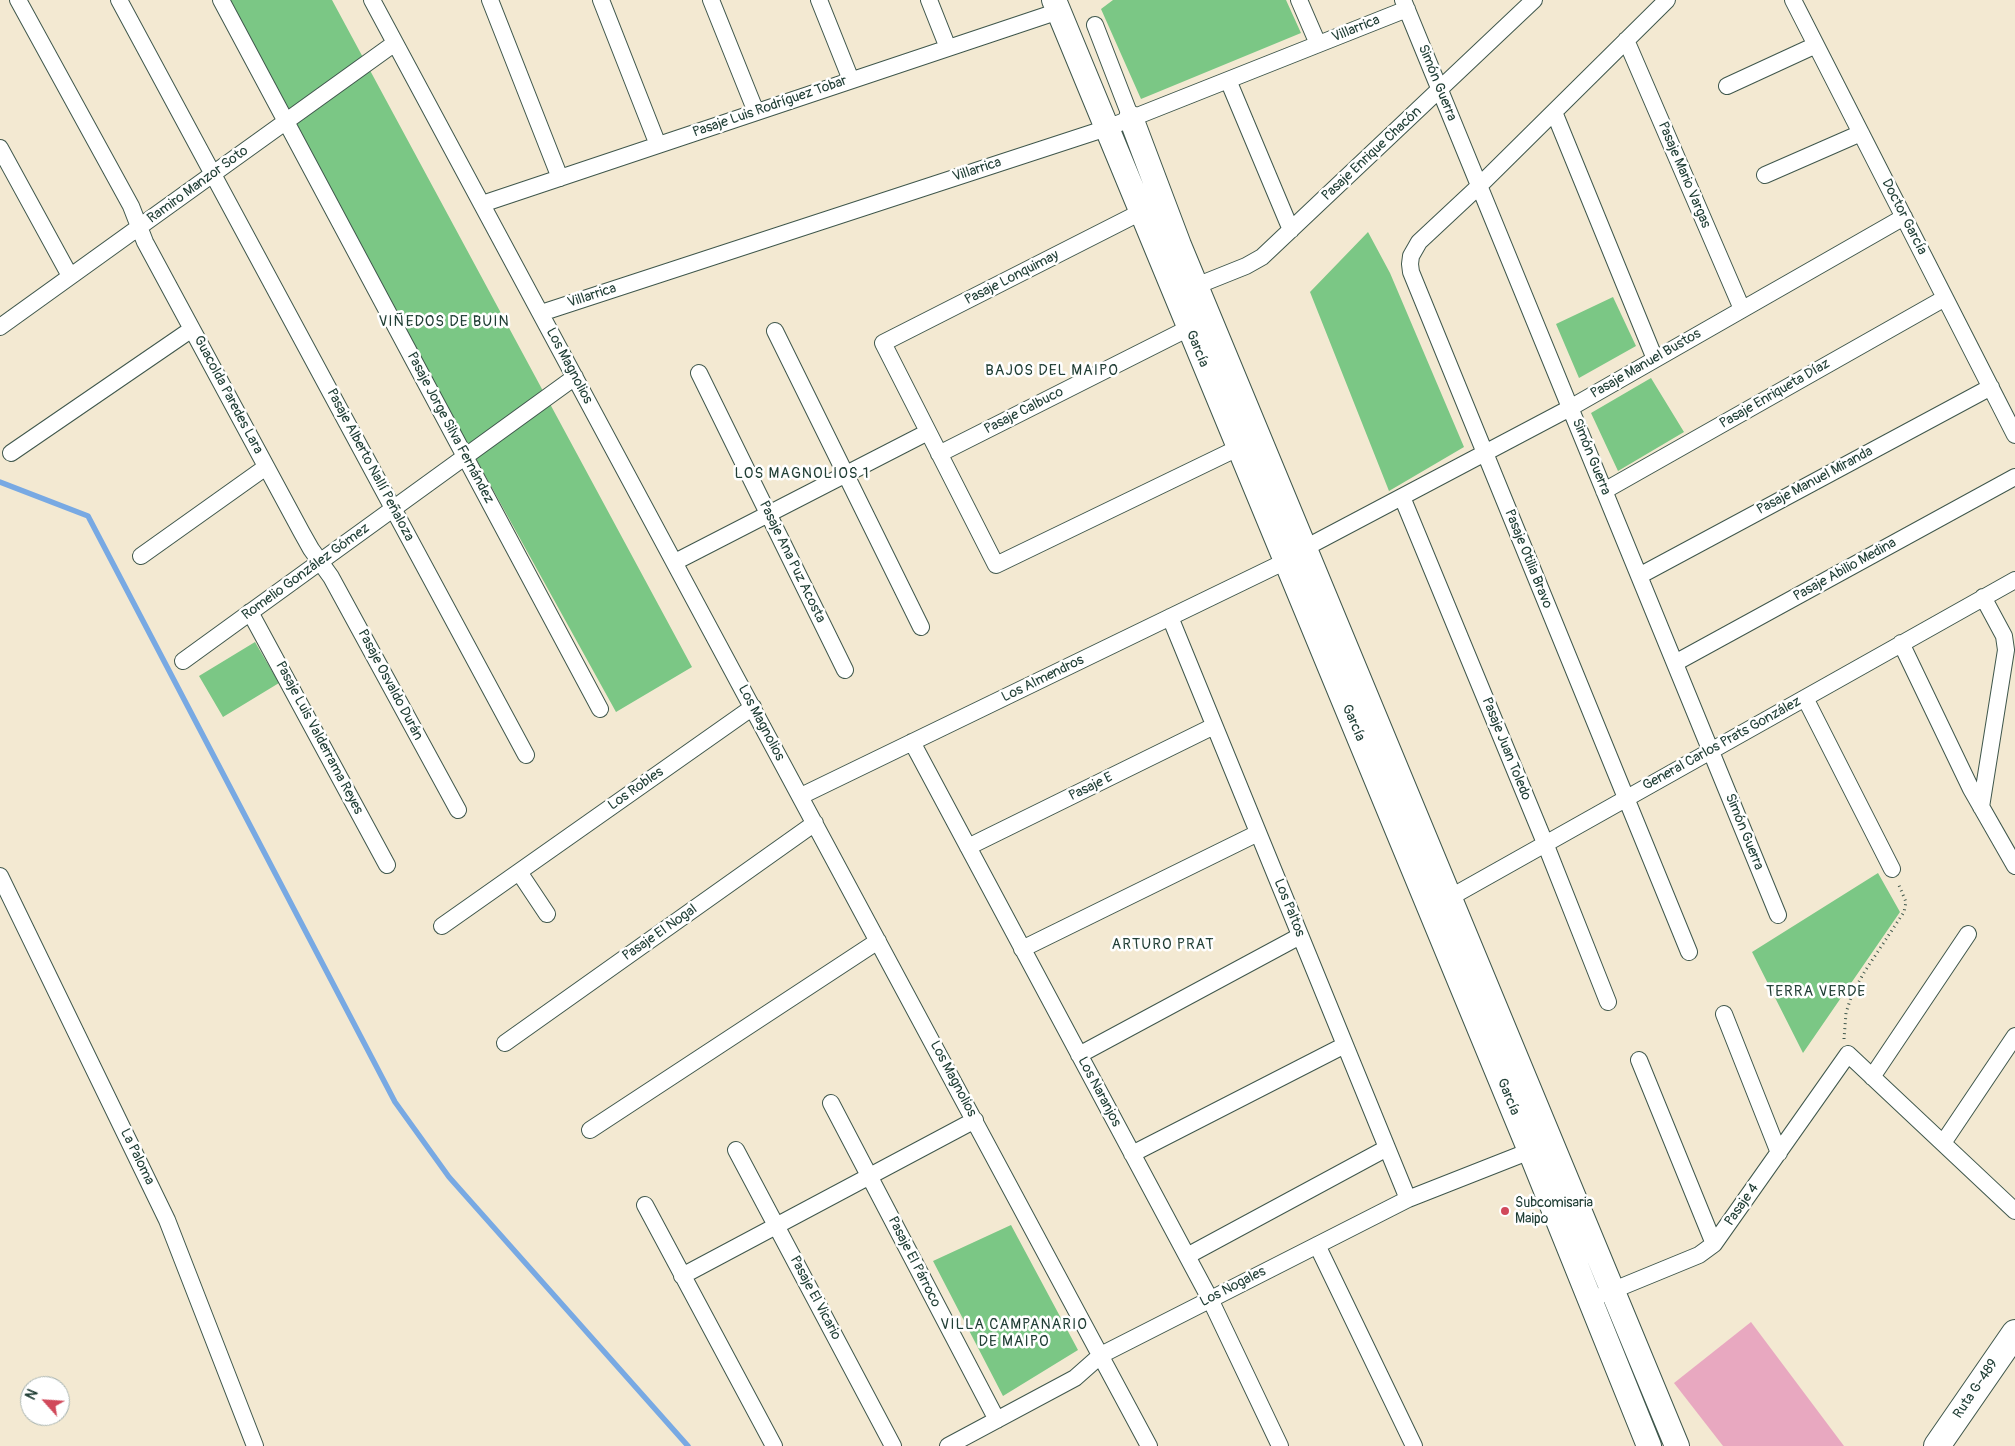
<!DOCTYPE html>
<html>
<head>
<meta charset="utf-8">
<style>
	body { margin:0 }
	#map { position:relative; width:2015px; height:1446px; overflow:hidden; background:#f3e9d2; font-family:Pangolin,sans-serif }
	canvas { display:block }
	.north { position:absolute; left:20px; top:1376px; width:50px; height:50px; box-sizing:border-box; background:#fff; border:1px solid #a5b1ae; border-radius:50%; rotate:296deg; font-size:14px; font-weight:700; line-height:20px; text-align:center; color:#1f3d34 }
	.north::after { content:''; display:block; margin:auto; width:18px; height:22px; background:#d1495b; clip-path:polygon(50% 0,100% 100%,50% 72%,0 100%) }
</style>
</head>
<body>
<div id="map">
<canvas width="2015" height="1446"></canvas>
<div class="north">N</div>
</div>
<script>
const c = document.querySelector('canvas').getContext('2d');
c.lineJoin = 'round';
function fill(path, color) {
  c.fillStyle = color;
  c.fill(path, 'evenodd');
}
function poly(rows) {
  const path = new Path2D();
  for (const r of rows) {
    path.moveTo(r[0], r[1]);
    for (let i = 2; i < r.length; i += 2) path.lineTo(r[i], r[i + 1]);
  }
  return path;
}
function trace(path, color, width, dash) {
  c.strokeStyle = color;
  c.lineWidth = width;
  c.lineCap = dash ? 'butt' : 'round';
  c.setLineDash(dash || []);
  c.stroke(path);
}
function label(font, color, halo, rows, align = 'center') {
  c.font = font + ' Pangolin,sans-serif';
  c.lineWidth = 5;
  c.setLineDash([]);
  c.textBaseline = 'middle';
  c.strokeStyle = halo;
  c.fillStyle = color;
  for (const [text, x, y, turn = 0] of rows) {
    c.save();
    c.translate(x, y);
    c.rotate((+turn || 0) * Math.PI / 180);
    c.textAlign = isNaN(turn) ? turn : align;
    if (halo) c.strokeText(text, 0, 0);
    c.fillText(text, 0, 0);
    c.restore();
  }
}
fill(poly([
	[222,0,332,0,692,667,616,712],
	[1113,0,1286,0,1301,33,1141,99,1101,9],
	[1368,232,1390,273,1464,447,1389,491,1310,292],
	[1613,297,1636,346,1579,378,1556,324],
	[1651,378,1684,432,1618,471,1591,413],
	[255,642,279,683,223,717,199,676],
	[1878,873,1900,912,1803,1053,1752,952],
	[1011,1225,1078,1350,1003,1396,933,1261]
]), '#7bc785');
trace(poly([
	[0,482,88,516,395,1102,449,1177,688,1446]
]), '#78a9e3', 5.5);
fill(poly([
	[1751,1322,1844,1446,1723,1446,1674,1383]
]), '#e8a8c0');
const street = poly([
	[18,0,131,206,145,242,302,533,311,549,331,577,458,810],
	[119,0,526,755],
	[221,0,600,709],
	[372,0,1149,1446],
	[490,0,560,178],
	[601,0,658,145],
	[711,0,756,112],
	[819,0,851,80],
	[929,0,948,48],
	[1299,0,1318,44],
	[1403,0,1778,915],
	[1667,0,1479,186,1419,242,1411,256,1410,264,1411,272,1689,952],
	[1793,0,2015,435],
	[1095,25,1131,118],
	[1626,40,1742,309],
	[1228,80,1291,230],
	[1727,86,1816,45],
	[1554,112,1655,359],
	[0,148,70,276],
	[1765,175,1861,133],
	[482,204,1059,11],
	[1141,212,883,343,996,565,1238,448],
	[1196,286,1246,266,1262,257,1534,0],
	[541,313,1107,128,1407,9],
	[0,327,395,43],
	[775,331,921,627],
	[699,373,845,670],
	[11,453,192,329],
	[939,454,1189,328],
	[1604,491,1945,298],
	[1402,497,1545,843,1608,1002],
	[1305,548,1570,408,1904,217],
	[141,556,266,467],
	[675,562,928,432],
	[1639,576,1991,387],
	[250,612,387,865],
	[1170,617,1408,1199],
	[1901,643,1971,789,2015,866],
	[183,661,575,377],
	[1675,663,2015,477],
	[1805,698,1892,869],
	[912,742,1210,1299,1280,1446],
	[801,796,1286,561],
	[1981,807,2006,650,2004,636,1983,597],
	[968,847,1214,726],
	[519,872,547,914],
	[0,876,167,1220,255,1446],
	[1442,902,2015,580],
	[442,926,753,707],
	[1022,949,1258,833],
	[1724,1014,1779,1153],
	[505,1043,815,823],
	[1079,1055,1300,936],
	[1639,1060,1714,1244],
	[1872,1077,1968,934],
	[831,1103,997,1420],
	[590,1130,878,941],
	[1943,1143,2015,1036],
	[736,1150,893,1446],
	[1132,1154,1345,1045],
	[645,1205,774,1446],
	[1317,1245,1414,1446],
	[1187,1256,1387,1148],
	[682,1276,975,1120],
	[1604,1294,1699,1255,1714,1244,1848,1054,2015,1211],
	[948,1446,1075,1378,1101,1355,1408,1199,1530,1151]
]);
const secondary = poly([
	[1054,0,1530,1151,1649,1446],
	[1131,118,1179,245,1677,1446]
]);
const primary = poly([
	[1937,1446,2015,1333]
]);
trace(street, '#3f574c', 18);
trace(secondary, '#3f574c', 26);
trace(primary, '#3f574c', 28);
trace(poly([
	[1844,1039,1846,1013,1852,994,1865,971,1904,912,1906,902,1898,883]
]), '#3f574c', 3, [1, 4]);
trace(street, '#fff', 16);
trace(secondary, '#fff', 24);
trace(primary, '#fff', 26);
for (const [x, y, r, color] of [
	[1505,1211,5,"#d1495b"]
]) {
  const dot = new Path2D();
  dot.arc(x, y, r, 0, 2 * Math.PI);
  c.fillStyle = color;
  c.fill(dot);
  trace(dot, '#fff', 2);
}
label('14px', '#1f3d34', '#fff', [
	["Villarrica",1356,29,-22],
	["Simón Guerra",1437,83,68],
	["Pasaje Luis Rodríguez Tobar",770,107,-19],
	["Pasaje Enrique Chacón",1372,154,-43],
	["Villarrica",977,170,-18],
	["Pasaje Mario Vargas",1684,175,67],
	["Ramiro Manzor Soto",198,185,-36],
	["Doctor García",1904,217,63],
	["Pasaje Lonquimay",1012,278,-27],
	["Villarrica",592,296,-18],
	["García",1197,349,68],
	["Pasaje Manuel Bustos",1646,364,-30],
	["Los Magnolios",569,366,62],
	["Pasaje Enriqueta Díaz",1775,394,-30],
	["Guacolda Paredes Lara",228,395,62],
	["Pasaje Calbuco",1024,411,-27],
	["Pasaje Jorge Silva Fernández",450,428,62],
	["Simón Guerra",1591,457,68],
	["Pasaje Alberto Nallí Peñaloza",370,465,62],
	["Pasaje Manuel Miranda",1815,481,-28],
	["Pasaje Otilia Bravo",1528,559,68],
	["Pasaje Ana Puz Acosta",792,562,64],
	["Pasaje Abilio Medina",1845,570,-29],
	["Romelio González Gómez",306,572,-36],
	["Los Almendros",1043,679,-26],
	["Pasaje Osvaldo Durán",390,685,62],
	["Los Magnolios",761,723,62],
	["García",1353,723,67],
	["Pasaje Luis Valderrama Reyes",319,738,62],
	["General Carlos Prats González",1722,744,-29],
	["Pasaje Juan Toledo",1506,749,68],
	["Pasaje E",1091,787,-26],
	["Los Robles",636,789,-35],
	["Simón Guerra",1744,832,68],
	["Los Paltos",1289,908,68],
	["Pasaje El Nogal",660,933,-35],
	["Los Magnolios",953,1079,62],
	["Los Naranjos",1099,1092,62],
	["García",1508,1097,68],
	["La Paloma",137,1157,64],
	["Pasaje 4",1742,1205,-55],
	["Pasaje El Párroco",914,1262,63],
	["Los Nogales",1233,1287,-27],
	["Pasaje El Vicario",815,1298,62],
	["Ruta G-489",1976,1389,-56]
]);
label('14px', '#1f3d34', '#fff', [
	["Subcomisaria",1515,1203],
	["Maipo",1515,1219]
], 'left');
c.letterSpacing = '1px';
label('15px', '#1f3d34', '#fff', [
	["VIÑEDOS DE BUIN",444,322],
	["BAJOS DEL MAIPO",1052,371],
	["LOS MAGNOLIOS 1",802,474],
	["ARTURO PRAT",1163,945],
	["TERRA VERDE",1816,992],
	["VILLA CAMPANARIO",1014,1325],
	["DE MAIPO",1014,1342]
]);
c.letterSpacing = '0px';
</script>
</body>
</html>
